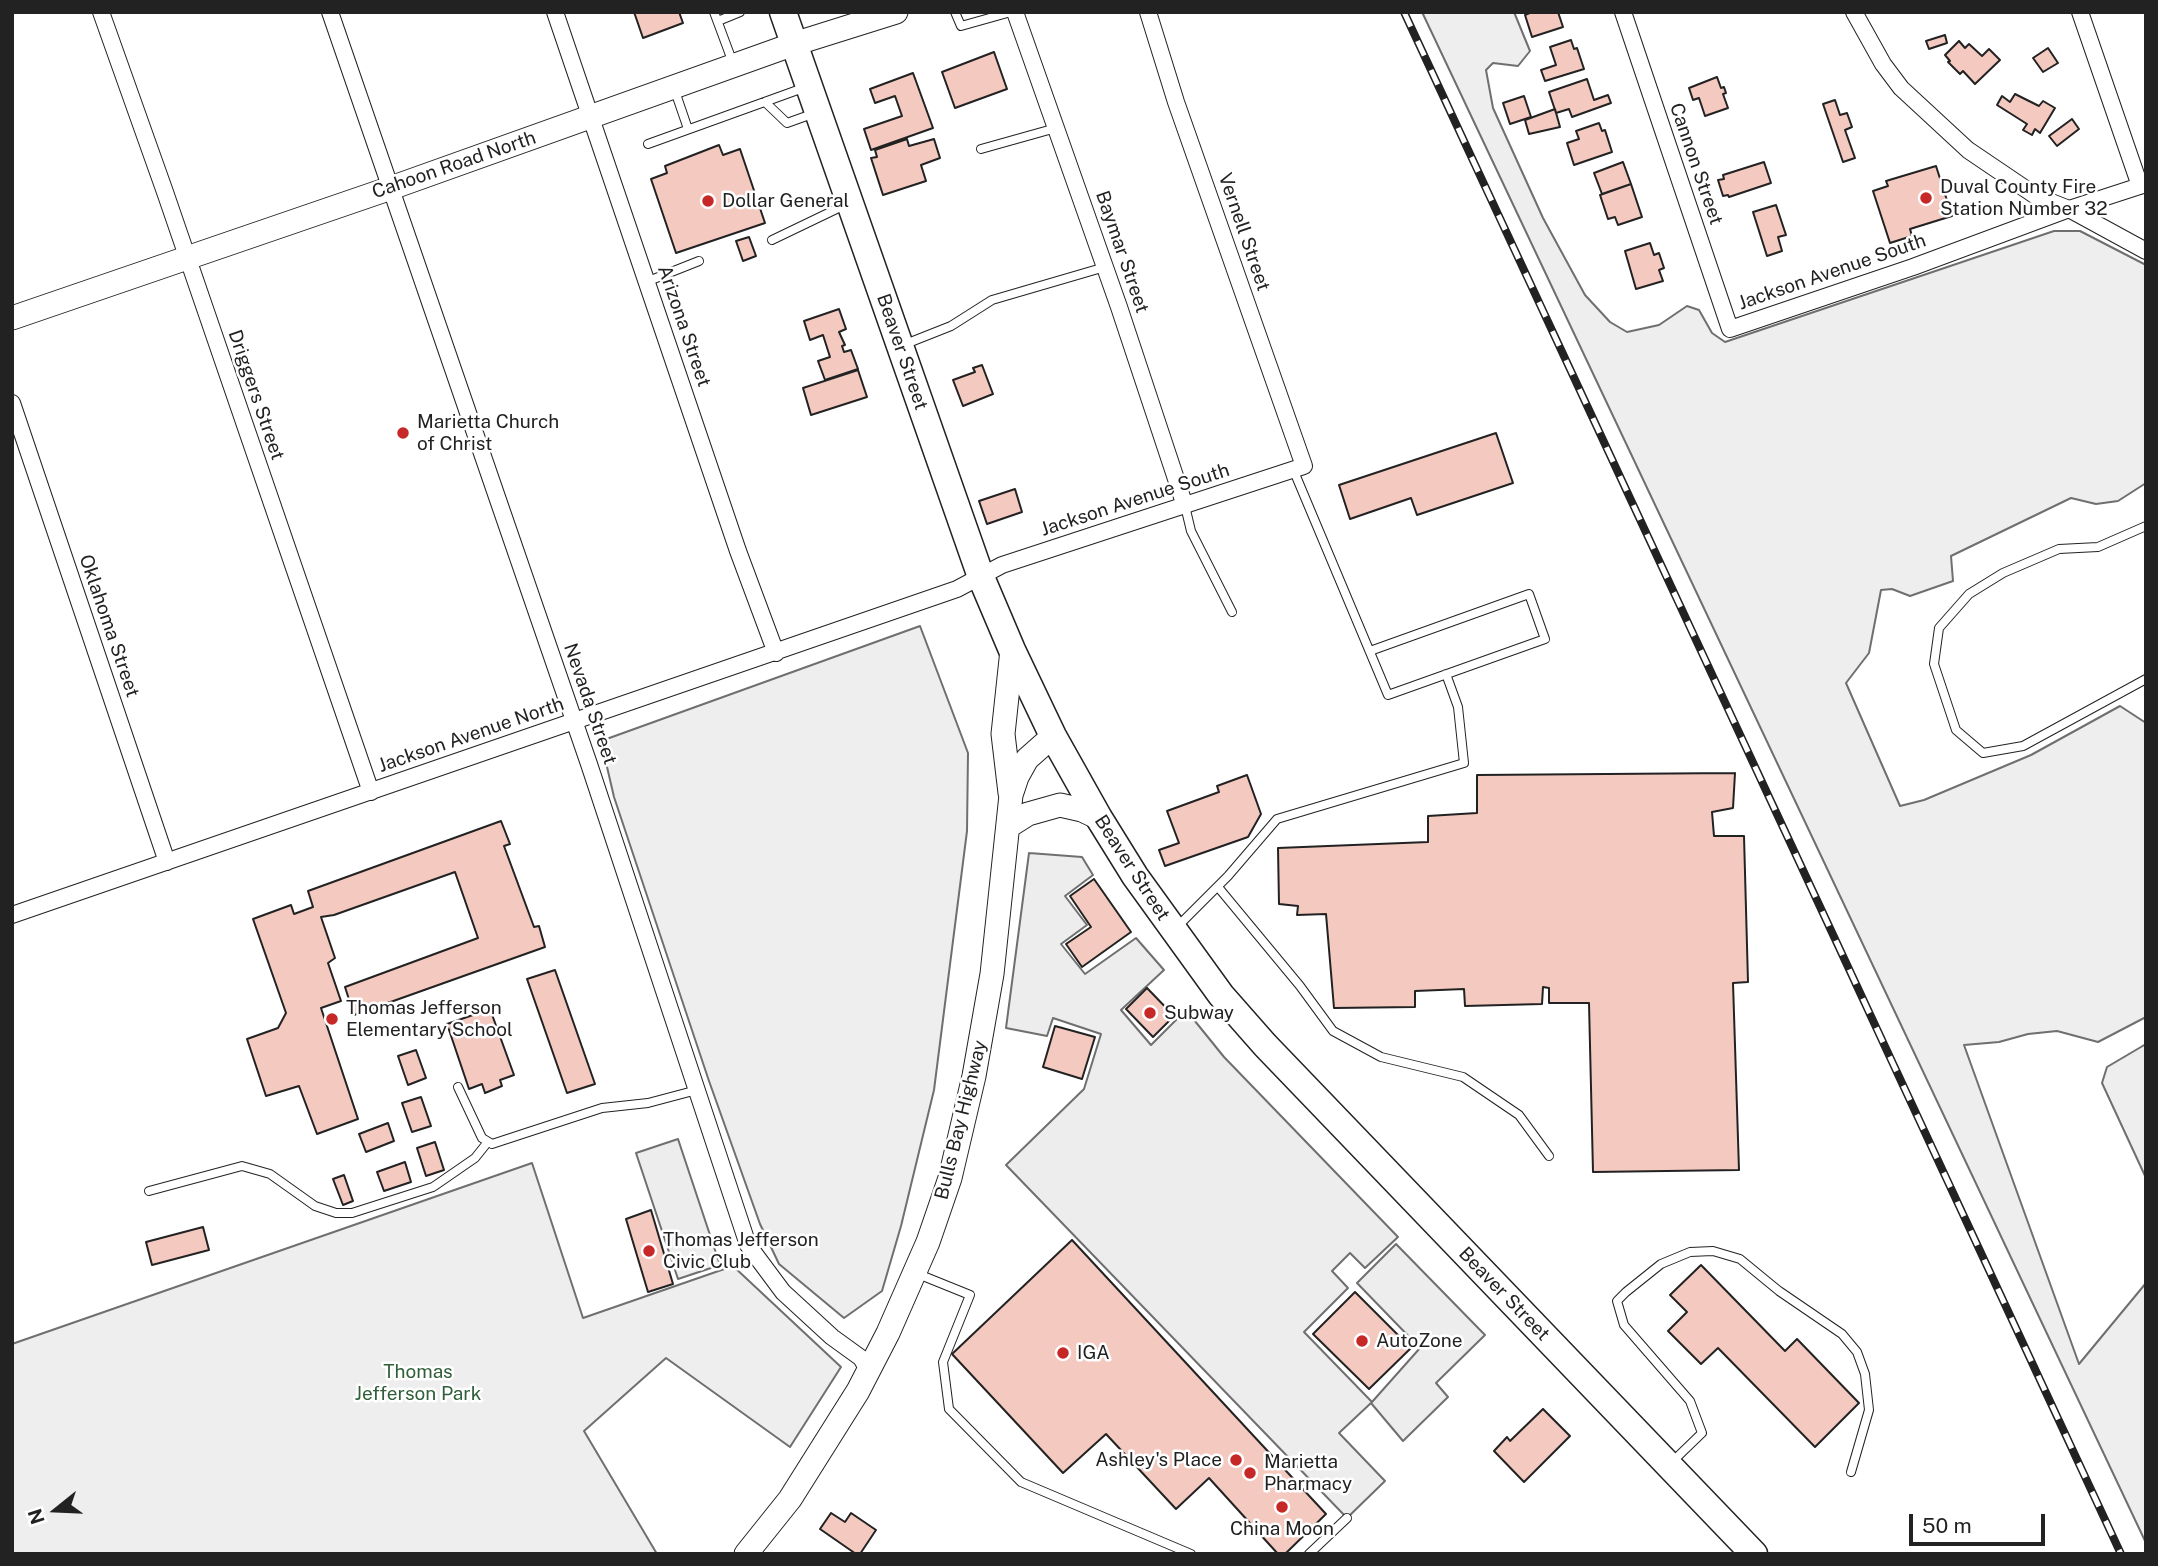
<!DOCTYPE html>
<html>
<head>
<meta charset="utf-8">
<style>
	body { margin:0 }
	#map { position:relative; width:2158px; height:1566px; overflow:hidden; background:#fff; font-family:"Public Sans",sans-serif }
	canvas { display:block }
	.frame { position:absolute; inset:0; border:14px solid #222; pointer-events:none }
	.north { position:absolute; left:21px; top:1475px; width:70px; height:70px; -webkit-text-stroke:5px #fff; paint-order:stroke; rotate:252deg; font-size:19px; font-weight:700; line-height:28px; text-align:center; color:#222 }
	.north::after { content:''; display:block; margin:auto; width:24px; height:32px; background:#222; clip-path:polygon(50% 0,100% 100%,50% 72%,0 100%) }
	.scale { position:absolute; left:1909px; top:1514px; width:136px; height:32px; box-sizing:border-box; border:4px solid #222; border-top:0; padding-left:9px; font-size:21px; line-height:24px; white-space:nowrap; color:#222; -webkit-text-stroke:5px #fff; paint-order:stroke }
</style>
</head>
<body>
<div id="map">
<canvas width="2158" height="1566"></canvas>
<div class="frame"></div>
<div class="north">N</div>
<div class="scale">50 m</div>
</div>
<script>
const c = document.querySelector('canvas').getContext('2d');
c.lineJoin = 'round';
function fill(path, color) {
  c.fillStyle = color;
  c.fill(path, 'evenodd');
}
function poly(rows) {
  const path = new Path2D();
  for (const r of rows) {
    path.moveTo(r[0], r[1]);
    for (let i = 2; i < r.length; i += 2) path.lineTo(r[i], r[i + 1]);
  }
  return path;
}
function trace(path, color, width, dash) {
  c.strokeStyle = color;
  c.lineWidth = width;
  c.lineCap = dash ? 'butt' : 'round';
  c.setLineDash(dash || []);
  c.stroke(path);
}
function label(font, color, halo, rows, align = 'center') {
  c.font = font + ' "Public Sans",sans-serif';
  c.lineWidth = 5;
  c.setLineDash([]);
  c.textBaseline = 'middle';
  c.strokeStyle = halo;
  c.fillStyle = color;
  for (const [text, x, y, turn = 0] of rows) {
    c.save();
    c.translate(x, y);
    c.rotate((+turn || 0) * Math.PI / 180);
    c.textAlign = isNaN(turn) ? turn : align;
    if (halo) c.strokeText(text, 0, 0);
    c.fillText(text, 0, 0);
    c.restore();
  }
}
const green = poly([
	[1422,12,1514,12,1530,51,1518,66,1493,63,1486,70,1493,108,1543,218,1585,295,1610,322,1627,332,1659,325,1687,306,1699,310,1712,333,1725,342,2054,231,2080,231,2146,265,2146,483,2118,501,2096,504,2071,498,1951,556,1953,581,1910,596,1892,589,1881,590,1869,653,1846,683,1900,806,1924,800,2031,755,2120,706,2146,723,2146,1017,2098,1042,2057,1031,2028,1034,1999,1042,1964,1045,2079,1364,2146,1283,2146,1543,1422,12],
	[920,626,968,753,967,831,934,1090,901,1226,882,1291,844,1318,779,1264,760,1224,709,1081,614,797,601,741,920,626],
	[2146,1044,2146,1178,2102,1083,2107,1067,2146,1044],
	[532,1163,583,1318,733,1266,841,1367,790,1447,666,1358,584,1431,657,1554,12,1554,12,1344,532,1163]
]);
fill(green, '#eee');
trace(green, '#6f6f6f', 2);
const parking = poly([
	[1029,853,1082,857,1093,875,1065,896,1087,925,1061,944,1085,974,1136,938,1164,970,1121,1010,1151,1045,1186,1010,1224,1057,1398,1237,1365,1268,1350,1253,1332,1271,1348,1288,1304,1332,1372,1402,1420,1348,1357,1283,1396,1244,1485,1335,1436,1383,1448,1397,1403,1441,1371,1403,1339,1433,1385,1481,1347,1518,1006,1165,1084,1089,1101,1034,1053,1018,1047,1036,1006,1028,1029,853],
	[678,1139,720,1265,678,1279,636,1153,678,1139]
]);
fill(parking, '#ededed');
trace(parking, '#6f6f6f', 2);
const building = poly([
	[634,12,679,12,683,23,643,38,634,12],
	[1532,12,1558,12,1563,27,1532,37,1525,15,1532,12],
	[1945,35,1947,43,1929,49,1926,41,1945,35],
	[1571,40,1574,49,1577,48,1584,69,1545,81,1541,70,1556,65,1550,47,1571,40],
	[1959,41,1965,48,1969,44,1982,56,1989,49,2000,60,1975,84,1963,71,1960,74,1948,62,1950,61,1945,55,1959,41],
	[2048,48,2058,63,2043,72,2033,58,2048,48],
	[994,52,1007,89,955,108,942,72,994,52],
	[913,73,933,128,871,150,864,129,902,116,895,96,875,103,870,89,913,73],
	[1717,77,1721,88,1724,87,1726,93,1723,94,1728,108,1705,116,1699,98,1693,100,1689,88,1717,77],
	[1587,79,1594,100,1608,95,1611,103,1572,117,1569,109,1556,113,1549,92,1587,79],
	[2015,94,2039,106,2043,101,2055,108,2040,133,2035,129,2032,135,2023,130,2027,124,1997,105,2002,96,2010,102,2015,94],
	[1524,96,1531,117,1510,124,1503,103,1524,96],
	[1835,100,1840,115,1847,113,1852,127,1845,130,1855,158,1843,162,1823,104,1835,100],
	[1555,109,1560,127,1529,134,1525,120,1555,109],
	[2072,119,2079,129,2057,146,2049,136,2072,119],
	[1599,123,1602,131,1605,130,1612,152,1574,165,1567,143,1579,139,1576,131,1599,123],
	[907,139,909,146,934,139,940,158,921,165,926,181,883,195,871,158,877,157,875,150,907,139],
	[719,145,723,155,740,149,765,223,676,253,651,179,667,173,665,166,719,145],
	[1623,162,1631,184,1602,194,1594,173,1623,162],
	[1764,162,1771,183,1729,197,1728,195,1723,196,1718,180,1724,179,1723,175,1764,162],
	[1936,166,1952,216,1910,229,1912,236,1890,243,1873,191,1888,186,1886,181,1936,166],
	[1631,184,1642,217,1618,225,1615,217,1608,219,1600,195,1631,184],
	[1776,205,1786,235,1778,237,1782,251,1767,256,1753,212,1776,205],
	[749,237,756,256,743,261,736,241,749,237],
	[1650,243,1654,255,1659,253,1664,268,1659,270,1663,281,1636,289,1625,251,1650,243],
	[839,309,846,329,839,332,845,345,842,346,844,352,851,350,858,369,825,380,818,361,830,357,823,335,810,340,804,321,839,309],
	[982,365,993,394,963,406,953,380,975,372,973,368,982,365],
	[858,370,867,397,811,415,803,388,858,370],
	[1496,433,1513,483,1417,515,1411,498,1350,519,1339,485,1496,433],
	[1015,489,1022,512,987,524,979,501,1015,489],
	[1735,773,1733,808,1712,812,1714,836,1744,836,1748,982,1733,983,1739,1170,1593,1172,1589,1003,1549,1003,1549,988,1543,987,1542,1004,1465,1006,1464,989,1415,991,1415,1007,1334,1008,1326,914,1297,915,1298,906,1279,904,1278,848,1428,842,1428,816,1477,813,1477,775,1735,773],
	[1247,775,1261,814,1248,837,1165,866,1159,850,1179,843,1167,811,1219,792,1217,786,1247,775],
	[501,821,510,844,504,846,534,927,539,926,545,947,354,1015,345,987,478,938,455,872,334,915,321,917,335,958,328,963,341,1001,321,1008,358,1119,317,1134,299,1086,266,1096,247,1039,278,1028,286,1013,253,919,291,905,294,914,313,907,308,891,501,821],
	[1094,879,1131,932,1082,967,1066,944,1091,927,1070,896,1094,879],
	[555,970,595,1084,567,1093,527,979,555,970],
	[1147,988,1174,1016,1153,1037,1126,1009,1147,988],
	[490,1009,514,1075,500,1080,502,1086,485,1093,482,1084,469,1089,447,1024,490,1009],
	[1055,1026,1095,1037,1082,1079,1043,1067,1055,1026],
	[416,1050,426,1078,408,1085,398,1056,416,1050],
	[421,1097,431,1126,412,1132,402,1103,421,1097],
	[388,1123,394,1141,366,1152,359,1134,388,1123],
	[435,1142,444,1170,426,1176,417,1148,435,1142],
	[405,1162,411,1182,384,1191,377,1172,405,1162],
	[344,1175,353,1201,343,1205,333,1179,344,1175],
	[651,1210,673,1284,648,1292,626,1219,651,1210],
	[203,1227,209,1250,152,1265,146,1242,203,1227],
	[1072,1240,1326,1514,1285,1554,1278,1554,1209,1478,1176,1509,1106,1434,1063,1473,952,1354,1072,1240],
	[1701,1265,1785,1351,1797,1339,1859,1403,1815,1447,1718,1348,1701,1364,1668,1331,1687,1312,1670,1295,1701,1265],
	[1355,1292,1411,1348,1369,1389,1313,1334,1355,1292],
	[1543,1409,1570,1436,1524,1482,1494,1451,1507,1437,1510,1441,1543,1409],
	[831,1513,845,1522,851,1513,876,1530,860,1554,856,1554,820,1529,831,1513]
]);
fill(building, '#f3c9c0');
trace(building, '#222', 2);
const lane = poly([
	[714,12,733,63],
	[955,12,961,26,1011,12],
	[718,21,740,12],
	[675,91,688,129],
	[765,102,787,123,815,113],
	[648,144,806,87],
	[981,149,1056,128],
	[772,240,847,204],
	[646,282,699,261],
	[903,345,951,326,992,300,1105,267],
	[1293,469,1388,695,1545,639,1529,594,1370,651],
	[1185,506,1191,531,1232,612],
	[2146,526,2098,547,2059,549,2003,573,1969,594,1939,628,1934,664,1956,730,1983,753,2023,746,2146,679],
	[1218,887,1300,986,1333,1031,1381,1057,1463,1077,1519,1115,1549,1156],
	[1176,928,1228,876,1277,819,1464,763,1458,707,1446,674],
	[458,1087,482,1138,492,1144,602,1108,648,1103,697,1090],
	[149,1191,242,1166,270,1174,315,1206,336,1213,352,1213,433,1187,475,1158,487,1143],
	[918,1274,970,1295,943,1362,949,1409,1021,1482,1191,1554],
	[1671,1463,1702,1433,1690,1401,1624,1325,1617,1301,1626,1292,1661,1264,1690,1252,1713,1251,1740,1259,1779,1291,1842,1334,1857,1352,1865,1374,1869,1410,1851,1472],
	[1309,1554,1347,1518]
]);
const street = poly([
	[101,12,165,192,371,792],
	[330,12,589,764,748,1245,783,1292,832,1337,861,1358,868,1370],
	[555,12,738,551,776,653],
	[1015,12,1119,307,1185,506],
	[1623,12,1730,329,1913,267,2069,209,2146,184],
	[1854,12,1883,64,1901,88,1968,150,2036,196,2069,209,2146,251],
	[2080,12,2140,186],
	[12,403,167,862],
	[12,915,957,589,1002,565,1304,466,1176,102,1148,12]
]);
const secondary = poly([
	[12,318,391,188,794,44,896,12],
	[1010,793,1003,734,1012,650],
	[1009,826,1028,814,1060,805,1082,810,1099,818],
	[746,1554,790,1499,858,1391,888,1333,928,1242,950,1178,974,1076,992,974,1011,795,1017,777,1027,759,1053,736]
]);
const primary = poly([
	[783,12,981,577,1012,650,1053,736,1099,818,1135,876,1221,995,1265,1045,1754,1554]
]);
trace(lane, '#222', 10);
trace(street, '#222', 18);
trace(secondary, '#222', 25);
trace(primary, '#222', 29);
trace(lane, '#fff', 8);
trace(street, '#fff', 16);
trace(secondary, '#fff', 23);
trace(primary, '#fff', 26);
const rail = poly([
	[1404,12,2121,1554]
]);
trace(rail, '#222', 8);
trace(rail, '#fff', 5, [16]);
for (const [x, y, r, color] of [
	[1926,198,7,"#c62828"],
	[708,201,7,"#c62828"],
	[403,433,7,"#c62828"],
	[1150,1013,7,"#c62828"],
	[332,1019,7,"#c62828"],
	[649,1251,7,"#c62828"],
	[1362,1341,7,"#c62828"],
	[1063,1353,7,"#c62828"],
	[1236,1460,7,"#c62828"],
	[1250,1473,7,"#c62828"],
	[1282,1507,7,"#c62828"]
]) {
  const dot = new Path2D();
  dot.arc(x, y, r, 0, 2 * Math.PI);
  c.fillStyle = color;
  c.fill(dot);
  trace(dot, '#fff', 2.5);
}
label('19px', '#222', '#fff', [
	["Cannon Street",1696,164,71],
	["Cahoon Road North",454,165,-19],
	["Vernell Street",1244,232,71],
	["Baymar Street",1122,252,71],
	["Jackson Avenue South",1832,272,-19],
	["Arizona Street",684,326,71],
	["Beaver Street",902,352,71],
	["Driggers Street",256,395,71],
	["Jackson Avenue South",1135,500,-18],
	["Oklahoma Street",109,626,71],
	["Nevada Street",590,704,71],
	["Jackson Avenue North",471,735,-19],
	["Beaver Street",1132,868,57],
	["Bulls Bay Highway",961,1120,-76],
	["Beaver Street",1504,1294,46]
]);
label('19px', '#222', '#fff', [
	["Duval County Fire",1940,187],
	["Station Number 32",1940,209],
	["Dollar General",722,201],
	["Marietta Church",417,422],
	["of Christ",417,444],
	["Thomas Jefferson",346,1008],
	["Elementary School",346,1030],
	["Subway",1164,1013],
	["Thomas Jefferson",663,1240],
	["Civic Club",663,1262],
	["AutoZone",1376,1341],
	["IGA",1077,1353],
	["Ashley's Place",1222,1460,"right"],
	["Marietta",1264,1462],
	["Pharmacy",1264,1484],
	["China Moon",1282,1529,"center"]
], 'left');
label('19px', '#2f5e38', '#fff', [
	["Thomas",418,1372],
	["Jefferson Park",418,1394]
]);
</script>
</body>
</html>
